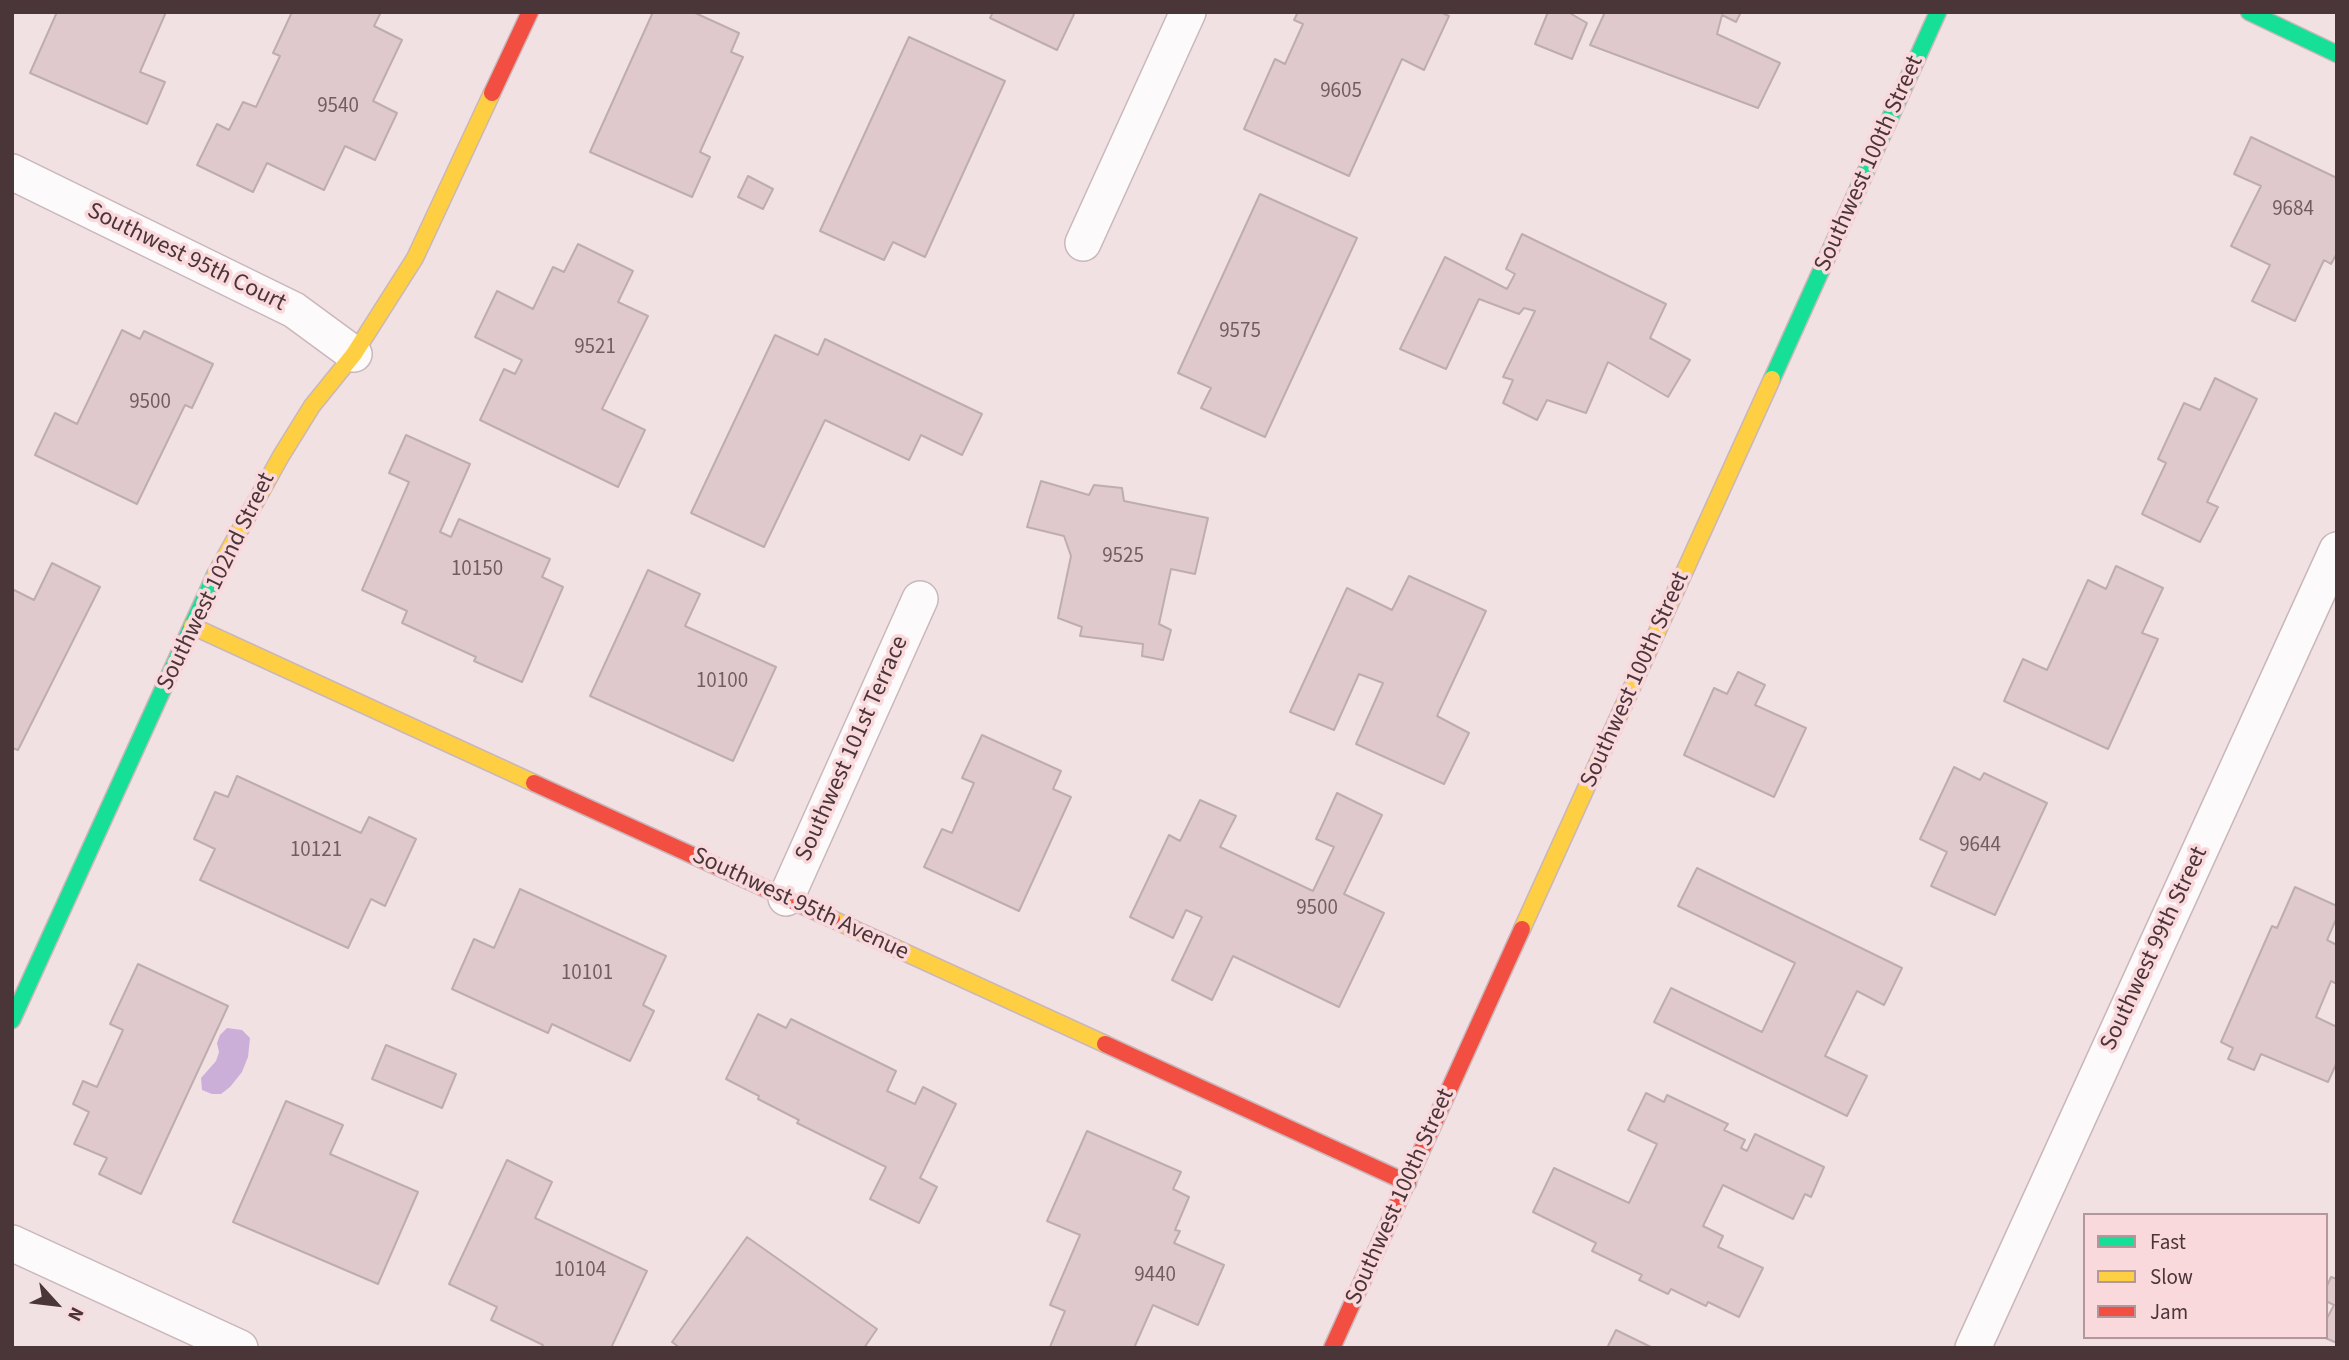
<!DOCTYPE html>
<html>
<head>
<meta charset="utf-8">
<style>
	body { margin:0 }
	#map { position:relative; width:2349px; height:1360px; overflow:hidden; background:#f2e1e3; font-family:"Source Sans 3",sans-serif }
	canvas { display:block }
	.frame { position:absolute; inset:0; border:14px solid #4a3538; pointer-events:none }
	.legend { position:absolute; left:2083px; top:1213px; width:245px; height:126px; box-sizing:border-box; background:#fad9dd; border:2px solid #b4979b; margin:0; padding:9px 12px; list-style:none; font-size:21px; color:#4a3538 }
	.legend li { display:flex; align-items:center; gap:14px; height:35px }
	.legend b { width:35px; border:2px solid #b4979b }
	.north { position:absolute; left:21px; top:1269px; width:70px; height:70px; -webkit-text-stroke:5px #fad9dd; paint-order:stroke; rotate:117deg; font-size:19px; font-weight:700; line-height:28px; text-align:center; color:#4a3538 }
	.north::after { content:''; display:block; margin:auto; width:24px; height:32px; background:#4a3538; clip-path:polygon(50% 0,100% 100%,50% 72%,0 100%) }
</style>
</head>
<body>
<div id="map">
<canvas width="2349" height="1360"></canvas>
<div class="frame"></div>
<ul class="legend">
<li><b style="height:9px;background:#16e098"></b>Fast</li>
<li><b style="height:9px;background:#ffcf43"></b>Slow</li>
<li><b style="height:9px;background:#f24e42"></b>Jam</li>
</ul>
<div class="north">N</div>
</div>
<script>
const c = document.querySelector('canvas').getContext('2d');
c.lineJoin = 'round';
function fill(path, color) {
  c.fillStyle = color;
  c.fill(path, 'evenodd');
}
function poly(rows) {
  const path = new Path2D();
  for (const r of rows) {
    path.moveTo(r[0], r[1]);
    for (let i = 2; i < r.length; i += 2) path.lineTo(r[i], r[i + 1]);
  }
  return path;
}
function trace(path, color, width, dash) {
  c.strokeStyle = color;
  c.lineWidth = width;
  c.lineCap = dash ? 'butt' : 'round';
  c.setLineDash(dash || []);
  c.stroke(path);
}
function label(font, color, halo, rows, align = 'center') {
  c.font = font + ' "Source Sans 3",sans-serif';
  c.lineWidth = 7;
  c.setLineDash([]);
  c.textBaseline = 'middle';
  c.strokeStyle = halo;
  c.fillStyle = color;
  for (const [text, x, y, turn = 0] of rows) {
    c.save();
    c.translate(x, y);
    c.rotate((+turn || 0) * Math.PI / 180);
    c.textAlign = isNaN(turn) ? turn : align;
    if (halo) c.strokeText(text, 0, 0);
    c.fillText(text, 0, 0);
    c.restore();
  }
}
fill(poly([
	[227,1028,242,1030,250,1038,248,1057,242,1072,230,1087,221,1094,212,1094,202,1090,201,1078,216,1061,219,1052,217,1043,220,1035]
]), '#cbafd8');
const building = poly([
	[57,12,166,12,140,72,165,82,147,124,30,73,57,12],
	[292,12,381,12,374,26,402,40,373,101,397,113,375,160,345,146,324,190,267,163,253,192,197,165,217,124,229,130,243,102,256,107,280,56,273,53,292,12],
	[653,12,693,12,739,33,731,52,743,57,700,152,710,157,692,197,590,152,653,12],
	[993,12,1075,12,1057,50,990,18,993,12],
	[1298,12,1440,12,1449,16,1424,70,1402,59,1349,176,1244,129,1275,59,1285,64,1303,24,1294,20,1298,12],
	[1548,12,1568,12,1587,23,1572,59,1535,44,1548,12],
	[1605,12,1741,12,1736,22,1722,15,1717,34,1780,63,1758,108,1590,45,1605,12],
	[909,37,1005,81,925,257,893,242,884,260,820,231,909,37],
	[2251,137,2337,178,2337,253,2331,264,2324,260,2295,321,2252,301,2270,265,2231,246,2261,186,2234,174,2251,137],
	[748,176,773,189,763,209,738,197,748,176],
	[1260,194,1357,238,1265,437,1201,408,1211,388,1178,373,1260,194],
	[1522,234,1666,304,1650,338,1690,360,1668,397,1608,362,1586,413,1547,400,1537,420,1503,403,1513,380,1503,377,1535,311,1524,308,1519,314,1479,299,1446,369,1400,349,1445,257,1507,289,1515,274,1506,269,1522,234],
	[578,244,633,271,618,302,648,316,602,409,645,430,618,487,480,420,504,369,515,374,522,360,475,337,497,291,533,309,553,267,564,272,578,244],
	[122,330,140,339,144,331,213,364,192,408,185,405,137,504,35,455,55,413,77,424,122,330],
	[775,335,818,355,825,339,982,414,962,455,921,435,909,460,825,420,764,547,691,513,775,335],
	[2215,378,2257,399,2207,502,2218,507,2200,542,2142,514,2166,463,2158,459,2184,403,2200,410,2215,378],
	[406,435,470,464,440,532,451,537,459,519,550,559,542,577,563,587,522,682,474,661,476,657,402,623,407,611,362,590,409,482,389,473,406,435],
	[1041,481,1089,495,1094,485,1122,488,1124,501,1208,518,1195,574,1171,569,1159,624,1171,630,1163,660,1142,656,1143,644,1080,636,1082,627,1058,618,1071,556,1064,536,1027,527,1041,481],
	[52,563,100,587,18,750,12,748,12,589,34,600,52,563],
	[2116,566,2163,588,2142,633,2158,639,2108,749,2004,701,2023,659,2047,670,2088,580,2106,589,2116,566],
	[648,570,700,594,685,626,776,667,733,761,590,696,648,570],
	[1409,576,1486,611,1437,716,1469,733,1444,784,1356,744,1383,683,1359,674,1334,730,1290,712,1347,588,1392,610,1409,576],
	[1738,672,1765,685,1755,705,1806,728,1774,797,1684,755,1714,688,1727,694,1738,672],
	[982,735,1061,771,1053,789,1071,797,1019,911,924,867,942,829,952,833,974,783,962,778,982,735],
	[1954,767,1980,780,1984,773,2047,803,1995,915,1931,886,1947,852,1920,839,1954,767],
	[237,776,361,833,369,817,416,839,385,906,371,899,348,948,200,880,215,849,194,839,215,792,228,797,237,776],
	[1337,793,1382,815,1344,894,1384,913,1339,1007,1233,956,1212,1000,1172,980,1202,917,1186,910,1173,938,1130,917,1169,835,1180,841,1200,800,1236,816,1220,847,1313,891,1334,847,1316,839,1337,793],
	[1697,868,1902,968,1884,1005,1857,991,1825,1056,1867,1076,1847,1116,1654,1022,1671,988,1762,1032,1795,963,1678,906,1697,868],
	[2295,887,2337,906,2337,917,2327,940,2337,945,2337,984,2331,981,2316,1017,2337,1027,2337,1062,2328,1082,2261,1054,2254,1070,2228,1059,2233,1048,2221,1042,2272,926,2277,928,2295,887],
	[520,889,666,956,643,1005,654,1011,630,1061,552,1024,548,1033,452,989,474,939,494,948,520,889],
	[138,964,228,1006,141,1194,99,1174,107,1158,74,1144,89,1112,73,1104,83,1081,97,1087,123,1030,110,1024,138,964],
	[758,1014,786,1028,791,1019,896,1071,887,1091,915,1104,923,1087,956,1104,920,1178,937,1187,919,1223,870,1199,886,1167,797,1123,799,1120,758,1099,759,1096,726,1079,758,1014],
	[386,1045,456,1074,442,1108,372,1079,386,1045],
	[1646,1093,1664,1102,1667,1095,1728,1124,1724,1130,1745,1140,1741,1148,1747,1151,1755,1134,1824,1167,1811,1197,1805,1194,1793,1219,1723,1185,1703,1226,1723,1236,1718,1247,1763,1268,1739,1317,1708,1302,1706,1306,1671,1289,1668,1294,1639,1280,1642,1275,1592,1251,1596,1243,1533,1212,1554,1168,1629,1203,1657,1144,1628,1130,1646,1093],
	[286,1101,343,1125,330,1154,418,1192,378,1284,233,1222,286,1101],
	[1087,1131,1181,1172,1173,1189,1189,1197,1175,1230,1180,1231,1174,1243,1224,1265,1198,1325,1153,1305,1134,1348,1050,1347,1065,1311,1050,1305,1080,1235,1047,1221,1087,1131],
	[507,1160,552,1182,535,1218,647,1271,611,1348,541,1348,543,1345,491,1320,497,1307,449,1284,507,1160],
	[747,1237,877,1329,864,1348,680,1348,672,1342,747,1237],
	[2331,1277,2337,1279,2337,1343,2323,1337,2326,1337,2326,1320,2334,1305,2326,1301,2326,1288,2331,1277],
	[1616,1330,1653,1348,1607,1348,1616,1330]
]);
fill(building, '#dfc9cc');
trace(building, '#beadaf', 2);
const street = poly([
	[12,172,294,310,354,354],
	[1083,243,1188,12],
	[786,898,920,599],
	[12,1243,240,1348],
	[1973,1348,2337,550]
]);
const fast = poly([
	[2249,12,2337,54],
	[1772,379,1938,12],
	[12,1020,215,575]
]);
const slow = poly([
	[215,575,281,456,312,406,354,354,415,258,492,93],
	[192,626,534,783],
	[832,919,1105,1044],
	[1522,929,1772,379]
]);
const jam = poly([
	[492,93,530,12],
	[534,783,832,919],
	[1105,1044,1408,1183],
	[1332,1348,1522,929]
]);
trace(street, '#c9b7ba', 38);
trace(fast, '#c9b7ba', 19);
trace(slow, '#c9b7ba', 19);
trace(jam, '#c9b7ba', 19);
trace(street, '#fdfafb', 35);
trace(fast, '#16e098', 16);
trace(slow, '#ffcf43', 16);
trace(jam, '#f24e42', 16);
label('21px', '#725c5f', null, [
	["9605",1341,92],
	["9540",338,107],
	["9684",2293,210],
	["9575",1240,332],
	["9521",595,348],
	["9500",150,403],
	["9525",1123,557],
	["10150",477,570],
	["10100",722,682],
	["9644",1980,846],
	["10121",316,851],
	["9500",1317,909],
	["10101",587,974],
	["10104",580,1271],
	["9440",1155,1276]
]);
label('24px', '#4a3538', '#fad9dd', [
	["Southwest 100th Street",1870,164,-66],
	["Southwest 95th Court",186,258,26],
	["Southwest 102nd Street",217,582,-64],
	["Southwest 100th Street",1636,680,-66],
	["Southwest 101st Terrace",853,749,-66],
	["Southwest 95th Avenue",800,905,25],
	["Southwest 99th Street",2155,949,-65],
	["Southwest 100th Street",1401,1197,-66]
]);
</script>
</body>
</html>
